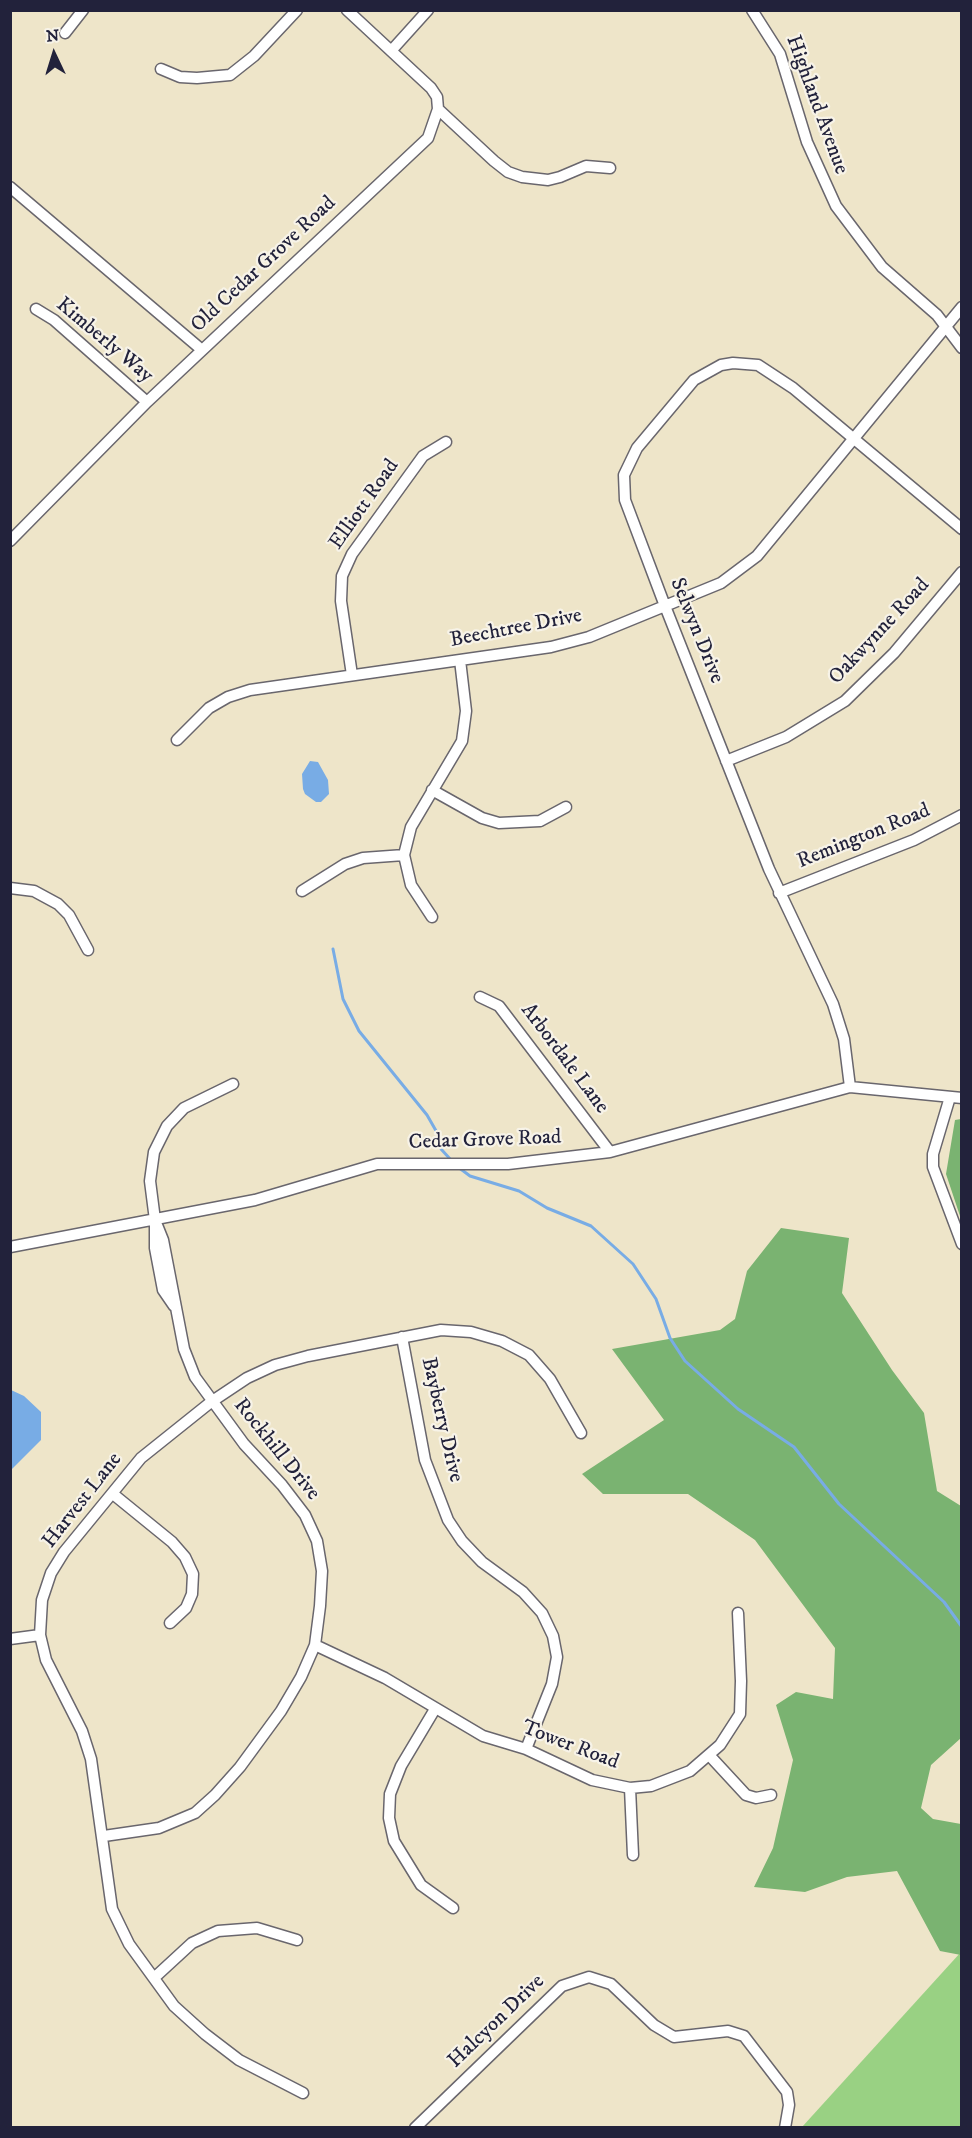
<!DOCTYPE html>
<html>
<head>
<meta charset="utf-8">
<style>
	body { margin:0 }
	#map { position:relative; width:972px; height:2138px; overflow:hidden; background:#eee5c9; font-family:"IM FELL DW Pica",serif }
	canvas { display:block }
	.frame { position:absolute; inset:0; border:12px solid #22223b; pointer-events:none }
	.north { position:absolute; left:24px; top:24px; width:60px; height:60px; -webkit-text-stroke:4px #f7f3e8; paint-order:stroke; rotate:356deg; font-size:16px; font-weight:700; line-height:24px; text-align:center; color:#22223b }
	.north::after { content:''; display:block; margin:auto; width:21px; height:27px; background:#22223b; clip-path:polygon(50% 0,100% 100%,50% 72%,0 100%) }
</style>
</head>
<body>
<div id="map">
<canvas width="972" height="2138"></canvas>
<div class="frame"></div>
<div class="north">N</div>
</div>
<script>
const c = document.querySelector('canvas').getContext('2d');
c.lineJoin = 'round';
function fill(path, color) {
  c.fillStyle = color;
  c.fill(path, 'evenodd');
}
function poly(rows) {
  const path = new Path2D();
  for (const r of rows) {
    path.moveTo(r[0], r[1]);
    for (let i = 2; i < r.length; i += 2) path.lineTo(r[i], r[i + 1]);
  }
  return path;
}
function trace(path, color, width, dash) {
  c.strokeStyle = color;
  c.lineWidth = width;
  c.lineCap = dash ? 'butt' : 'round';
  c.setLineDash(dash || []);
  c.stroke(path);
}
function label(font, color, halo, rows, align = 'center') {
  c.font = font + ' "IM FELL DW Pica",serif';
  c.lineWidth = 4.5;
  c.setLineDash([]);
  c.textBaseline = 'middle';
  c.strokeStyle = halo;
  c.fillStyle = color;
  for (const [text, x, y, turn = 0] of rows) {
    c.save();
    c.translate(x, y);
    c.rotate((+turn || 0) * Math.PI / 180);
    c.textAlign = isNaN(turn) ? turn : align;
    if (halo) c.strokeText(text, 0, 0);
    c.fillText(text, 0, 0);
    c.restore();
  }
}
fill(poly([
	[961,1952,961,2127,802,2127]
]), '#99d183');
fill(poly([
	[961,1119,962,1119,961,1219,946,1174,955,1120],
	[781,1228,849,1238,842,1293,892,1370,924,1413,937,1491,961,1506,961,1738,931,1765,921,1808,933,1819,961,1824,961,1955,940,1951,897,1871,847,1877,805,1892,754,1887,773,1848,793,1760,776,1705,796,1692,833,1699,835,1648,755,1540,688,1494,603,1494,582,1474,664,1420,612,1349,720,1330,735,1319,747,1271]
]), '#7ab371');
fill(poly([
	[310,761,318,762,328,780,329,794,321,802,316,802,305,794,303,789,302,774],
	[11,1390,24,1396,41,1412,41,1440,11,1470]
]), '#78ace5');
trace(poly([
	[333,949,343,999,359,1031,427,1115,439,1136,441,1149,451,1160],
	[458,1167,470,1176,519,1191,547,1208,591,1226,633,1264,656,1299,670,1338,685,1361,738,1409,794,1447,839,1504,944,1602,962,1627]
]), '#78ace5', 3);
const minor = poly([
	[752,10,780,54,807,142,836,206,882,267,937,315,962,348],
	[65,33,83,10],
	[391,51,428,10],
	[161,69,180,77,197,78,230,75,254,56,297,10],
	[438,109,494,161,508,172,522,177,548,180,560,177,586,166,610,168],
	[10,187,202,350],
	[36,309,54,320,147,402],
	[10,541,147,402,428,138,438,109,437,97,431,88,347,10],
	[352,675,341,601,342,576,352,554,423,456,446,442],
	[177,740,209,708,228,697,250,690,551,647,589,637,721,583,757,556,962,307],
	[726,761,786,737,845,701,894,653,962,572],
	[432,790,482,818,499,823,540,821,566,807],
	[10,888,34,891,58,904,69,915,88,950],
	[302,891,345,864,363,858,404,855],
	[779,893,914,840,962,815],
	[432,917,411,885,404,855,411,827,462,741,466,711,460,660],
	[480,997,499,1006,610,1152],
	[850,1087,844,1039,833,1004,769,869,665,606,625,500,624,475,637,448,694,380,721,365,733,363,758,365,793,388,962,529],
	[950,1097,933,1154,933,1167,962,1244],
	[10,1247,255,1200,377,1164,508,1164,610,1152,850,1087,962,1098],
	[174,1306,163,1290,155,1248,155,1220,150,1181,154,1152,167,1126,184,1108,233,1084],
	[402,1337,425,1460,448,1520,462,1541,482,1562,523,1592,542,1613,553,1636,557,1657,552,1684,526,1749],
	[113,1494,172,1542,185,1557,193,1574,192,1594,186,1608,170,1623],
	[10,1639,40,1635],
	[315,1645,385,1678,483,1736,526,1749,592,1780,630,1788,651,1786,690,1771,720,1745,740,1714,741,1681,738,1613],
	[435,1709,401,1766,390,1794,389,1818,394,1841,421,1885,453,1908],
	[709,1755,746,1795,756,1798,771,1795],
	[630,1788,633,1855],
	[104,1836,159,1828,195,1813,215,1795,240,1767,281,1711,301,1677,315,1645,320,1606,322,1571,317,1541,305,1515,282,1485,244,1444,195,1377,184,1349,163,1240,155,1220],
	[154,1978,192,1943,218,1931,257,1928,297,1940],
	[303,2093,239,2060,205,2034,174,2006,129,1944,112,1909,91,1759,82,1731,46,1660,40,1635,42,1600,51,1573,64,1552,141,1458,211,1402,247,1378,275,1365,308,1356,441,1330,471,1332,502,1341,529,1355,550,1379,581,1433],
	[415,2128,562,1986,589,1977,611,1984,654,2025,674,2037,728,2031,744,2036,787,2092,789,2105,785,2128]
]);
trace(minor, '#69666d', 13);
trace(minor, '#fff', 10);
label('21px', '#22223b', '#f7f3e8', [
	["Highland Avenue",816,105,70],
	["Old Cedar Grove Road",264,265,-43],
	["Kimberly Way",104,341,40],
	["Elliott Road",365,505,-55],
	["Beechtree Drive",516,629,-11],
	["Selwyn Drive",696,631,68],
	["Oakwynne Road",880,632,-47],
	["Remington Road",864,837,-22],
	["Arbordale Lane",564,1059,53],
	["Cedar Grove Road",485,1141,-2],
	["Bayberry Drive",441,1420,77],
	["Rockhill Drive",276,1450,51],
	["Harvest Lane",83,1501,-52],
	["Tower Road",570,1746,21],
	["Halcyon Drive",497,2022,-44]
]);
</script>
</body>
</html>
